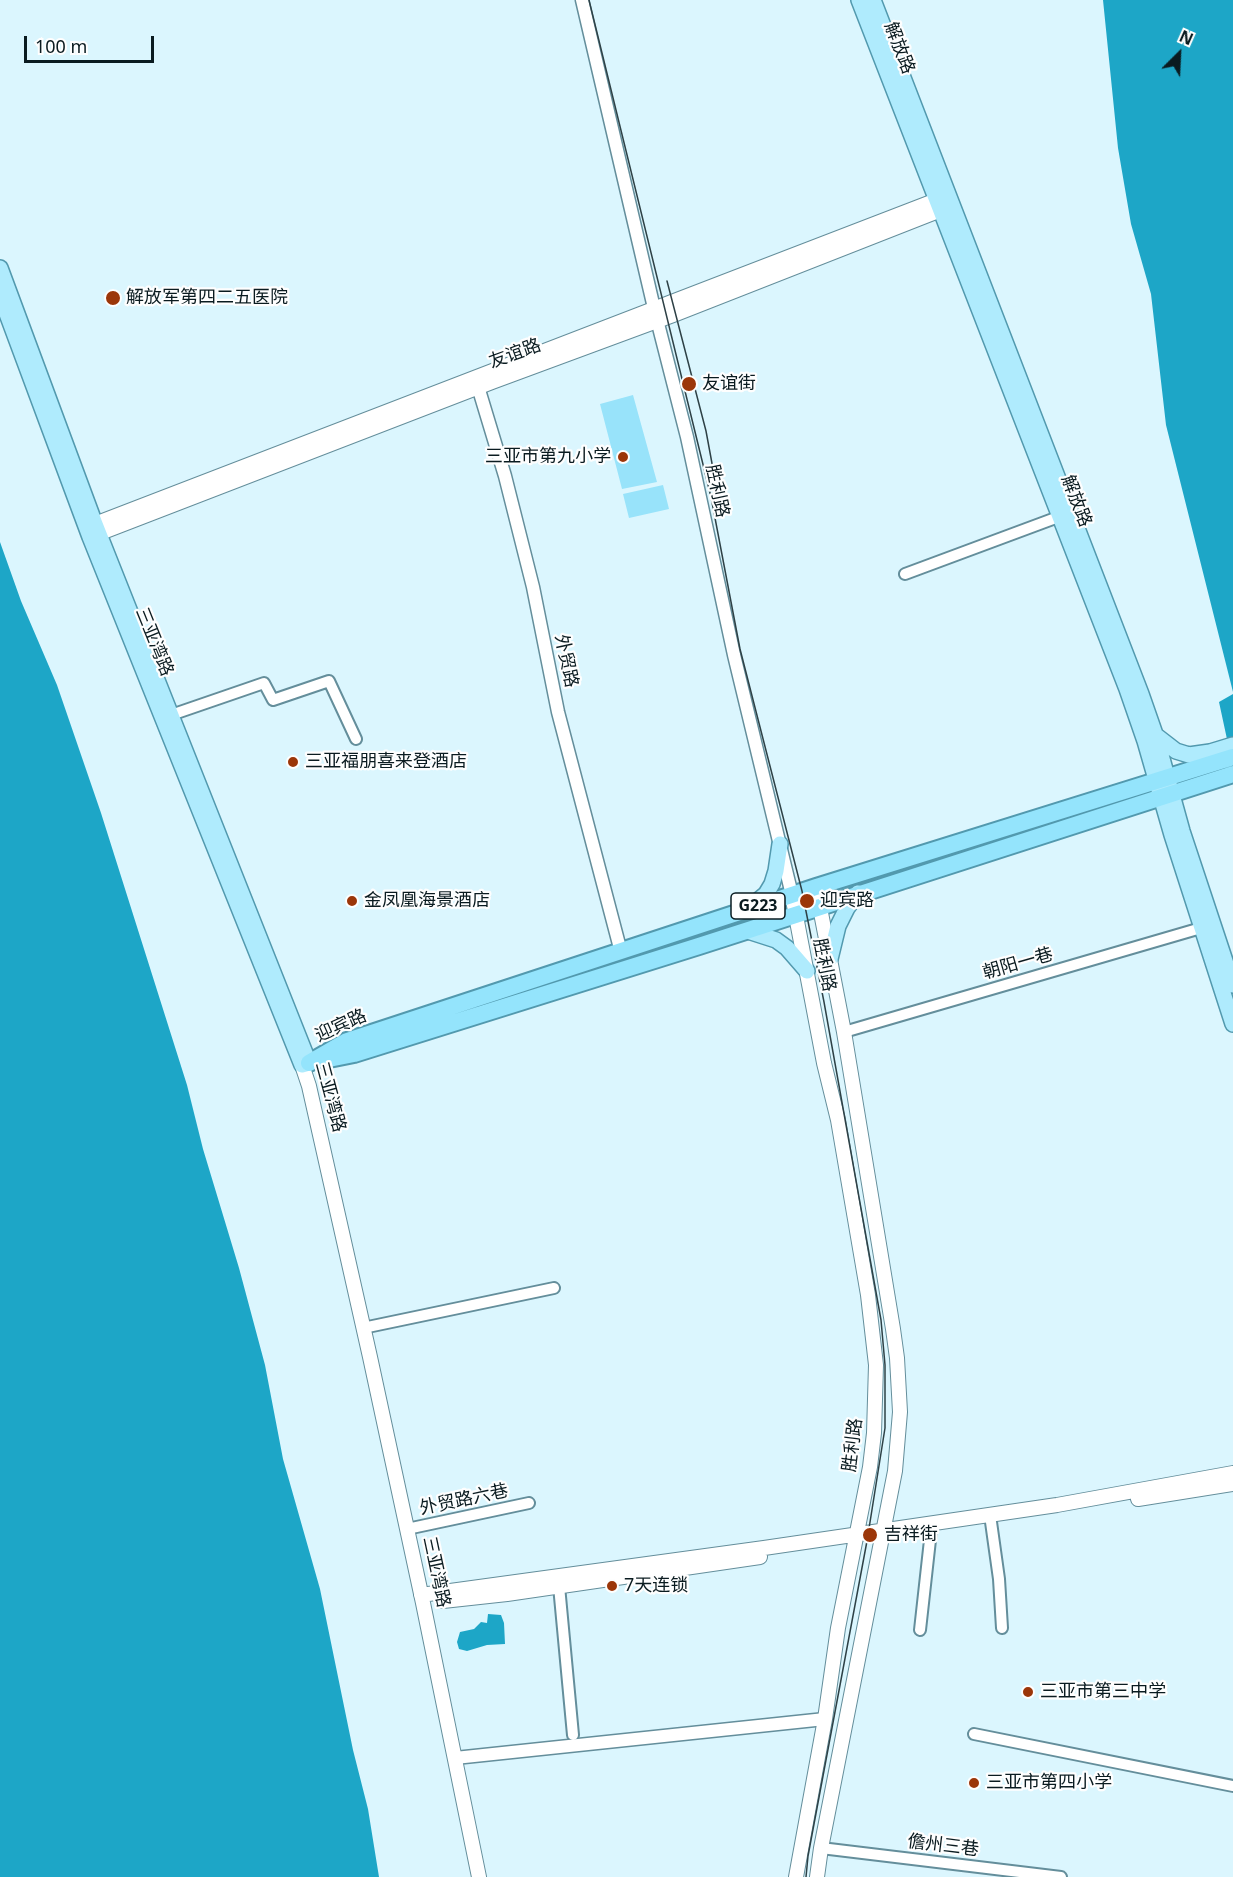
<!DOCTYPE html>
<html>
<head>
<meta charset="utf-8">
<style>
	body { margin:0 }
	#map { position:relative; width:1233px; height:1877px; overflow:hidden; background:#dbf6fe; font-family:"Noto Sans",sans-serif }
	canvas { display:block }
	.north { position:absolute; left:1149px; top:24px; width:60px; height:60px; -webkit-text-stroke:4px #fefefe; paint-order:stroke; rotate:24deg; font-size:16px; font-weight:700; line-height:24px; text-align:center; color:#0a1b20 }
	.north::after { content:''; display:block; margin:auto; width:21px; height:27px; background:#0a1b20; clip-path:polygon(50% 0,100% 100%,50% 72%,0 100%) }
	.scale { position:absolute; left:24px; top:36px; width:130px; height:27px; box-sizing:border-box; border:3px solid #0a1b20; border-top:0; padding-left:8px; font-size:18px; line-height:21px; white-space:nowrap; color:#0a1b20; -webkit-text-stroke:4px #fefefe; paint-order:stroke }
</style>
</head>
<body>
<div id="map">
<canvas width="1233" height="1877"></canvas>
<div class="north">N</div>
<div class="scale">100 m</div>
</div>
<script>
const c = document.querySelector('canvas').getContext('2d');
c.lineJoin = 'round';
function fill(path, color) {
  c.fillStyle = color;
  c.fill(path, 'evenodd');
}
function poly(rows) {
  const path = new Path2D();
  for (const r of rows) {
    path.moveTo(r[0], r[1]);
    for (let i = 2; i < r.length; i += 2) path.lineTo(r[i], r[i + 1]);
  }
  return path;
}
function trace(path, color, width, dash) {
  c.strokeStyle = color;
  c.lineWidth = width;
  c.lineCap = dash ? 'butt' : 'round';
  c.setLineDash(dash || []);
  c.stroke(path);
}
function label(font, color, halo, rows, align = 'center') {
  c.font = font + ' "Noto Sans","Noto Sans SC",sans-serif';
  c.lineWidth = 4.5;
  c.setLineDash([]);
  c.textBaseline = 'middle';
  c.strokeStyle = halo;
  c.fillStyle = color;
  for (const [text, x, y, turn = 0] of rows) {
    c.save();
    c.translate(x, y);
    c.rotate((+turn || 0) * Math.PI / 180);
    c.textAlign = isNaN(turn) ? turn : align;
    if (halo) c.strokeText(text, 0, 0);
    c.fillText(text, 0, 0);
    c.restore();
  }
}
fill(poly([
	[633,395,657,482,622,489,600,404],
	[663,485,669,509,629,518,623,494]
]), '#98e3fa');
fill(poly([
	[1103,0,1233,0,1233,692,1166,425,1151,294,1131,224,1118,148],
	[0,542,21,601,57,685,101,813,187,1085,203,1149,239,1268,265,1365,283,1459,320,1589,353,1750,368,1809,379,1877,0,1877],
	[1233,694,1233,767,1219,702],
	[488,1614,501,1615,504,1623,505,1644,487,1645,467,1651,459,1649,457,1642,460,1632,474,1629,481,1622,487,1623]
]), '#1da6c7');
const minor = poly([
	[905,574,1061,516],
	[171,715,264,683,273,700,329,681,356,739],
	[844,1032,1201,928],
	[363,1328,554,1288],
	[991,1522,999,1579,1002,1628],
	[407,1529,529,1503],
	[559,1586,573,1735],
	[920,1630,931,1531],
	[974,1734,1233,1786],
	[821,1848,1061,1877]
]);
const tertiary = poly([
	[582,0,654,308,687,437,734,655,792,895],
	[476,380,505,476,533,587,558,712,621,952],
	[455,1758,825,1719]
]);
const secondary = poly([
	[87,527,947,196],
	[90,537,492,382,676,314,951,206],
	[816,887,844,1032,893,1329,897,1358,900,1412,895,1471,821,1848,817,1877],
	[792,895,824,1063,838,1120,868,1295,876,1365,874,1433,870,1467,838,1628,825,1719,796,1877],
	[302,1065,309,1086,370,1357,423,1603,479,1877],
	[1138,1499,1233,1484],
	[421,1595,764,1548,1057,1505,1233,1473],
	[443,1601,507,1594,760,1557]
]);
const primary = poly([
	[859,0,1127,689,1145,741,1172,835,1233,1024],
	[873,0,1141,694,1156,737,1182,831,1233,985],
	[0,268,95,524,309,1063,302,1065,90,537,0,295],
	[1154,734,1176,751,1189,755,1210,752,1233,745],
	[749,908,766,894,772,884,776,871,780,844],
	[748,931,776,940,787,948,807,971],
	[830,959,838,926,847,908,858,893]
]);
const trunk = poly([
	[324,1060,354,1054,699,946,1233,774],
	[309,1063,347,1041,816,887,1233,757]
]);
trace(minor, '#648e9b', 14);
trace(tertiary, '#648e9b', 15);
trace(secondary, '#648e9b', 16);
trace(primary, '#5299ae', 18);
trace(trunk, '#5299ae', 20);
trace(minor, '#fff', 10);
trace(tertiary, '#fff', 12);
trace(secondary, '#fff', 14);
trace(primary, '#afebfd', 15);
trace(trunk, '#94e4fc', 16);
trace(poly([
	[589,0,711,497,740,649,802,891,824,1002,881,1320,885,1365,885,1428,867,1541,808,1856,806,1877],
	[667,281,706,431,716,485]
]), '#2e4146', 1.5);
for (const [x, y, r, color] of [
	[113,298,8,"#9b3609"],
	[689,384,8,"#9b3609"],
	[623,457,6,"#9b3609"],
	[293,762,6,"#9b3609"],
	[352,901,6,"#9b3609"],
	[807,901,8,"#9b3609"],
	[870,1535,8,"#9b3609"],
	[612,1586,6,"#9b3609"],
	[1028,1692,6,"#9b3609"],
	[974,1783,6,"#9b3609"]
]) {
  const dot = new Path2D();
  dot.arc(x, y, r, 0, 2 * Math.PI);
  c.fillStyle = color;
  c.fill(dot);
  trace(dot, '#fefefe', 2);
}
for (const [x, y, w] of [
	[758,906,54]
]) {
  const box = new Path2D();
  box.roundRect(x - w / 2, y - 13, w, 26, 4.5);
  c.fillStyle = '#fefefe';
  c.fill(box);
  trace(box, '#0a1b20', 1.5);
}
label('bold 16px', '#0a1b20', null, [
	["G223",758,906]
]);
label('18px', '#0a1b20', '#fefefe', [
	["解放路",899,48,69],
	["友谊路",515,354,-20],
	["胜利路",717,491,78],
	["解放路",1076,501,69],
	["三亚湾路",154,642,68],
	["外贸路",566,661,78],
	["朝阳一巷",1018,964,-16],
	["胜利路",824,965,79],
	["迎宾路",341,1026,-24],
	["三亚湾路",330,1097,75],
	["胜利路",853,1445,-83],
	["外贸路六巷",464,1500,-12],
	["三亚湾路",436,1572,78],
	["儋州三巷",943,1846,7]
]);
label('18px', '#0a1b20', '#fefefe', [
	["解放军第四二五医院",126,298],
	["友谊街",702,384],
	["三亚市第九小学",611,457,"right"],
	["三亚福朋喜来登酒店",305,762],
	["金凤凰海景酒店",364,901],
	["迎宾路",820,901],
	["吉祥街",884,1535],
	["7天连锁",624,1586],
	["三亚市第三中学",1040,1692],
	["三亚市第四小学",986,1783]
], 'left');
</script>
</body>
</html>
